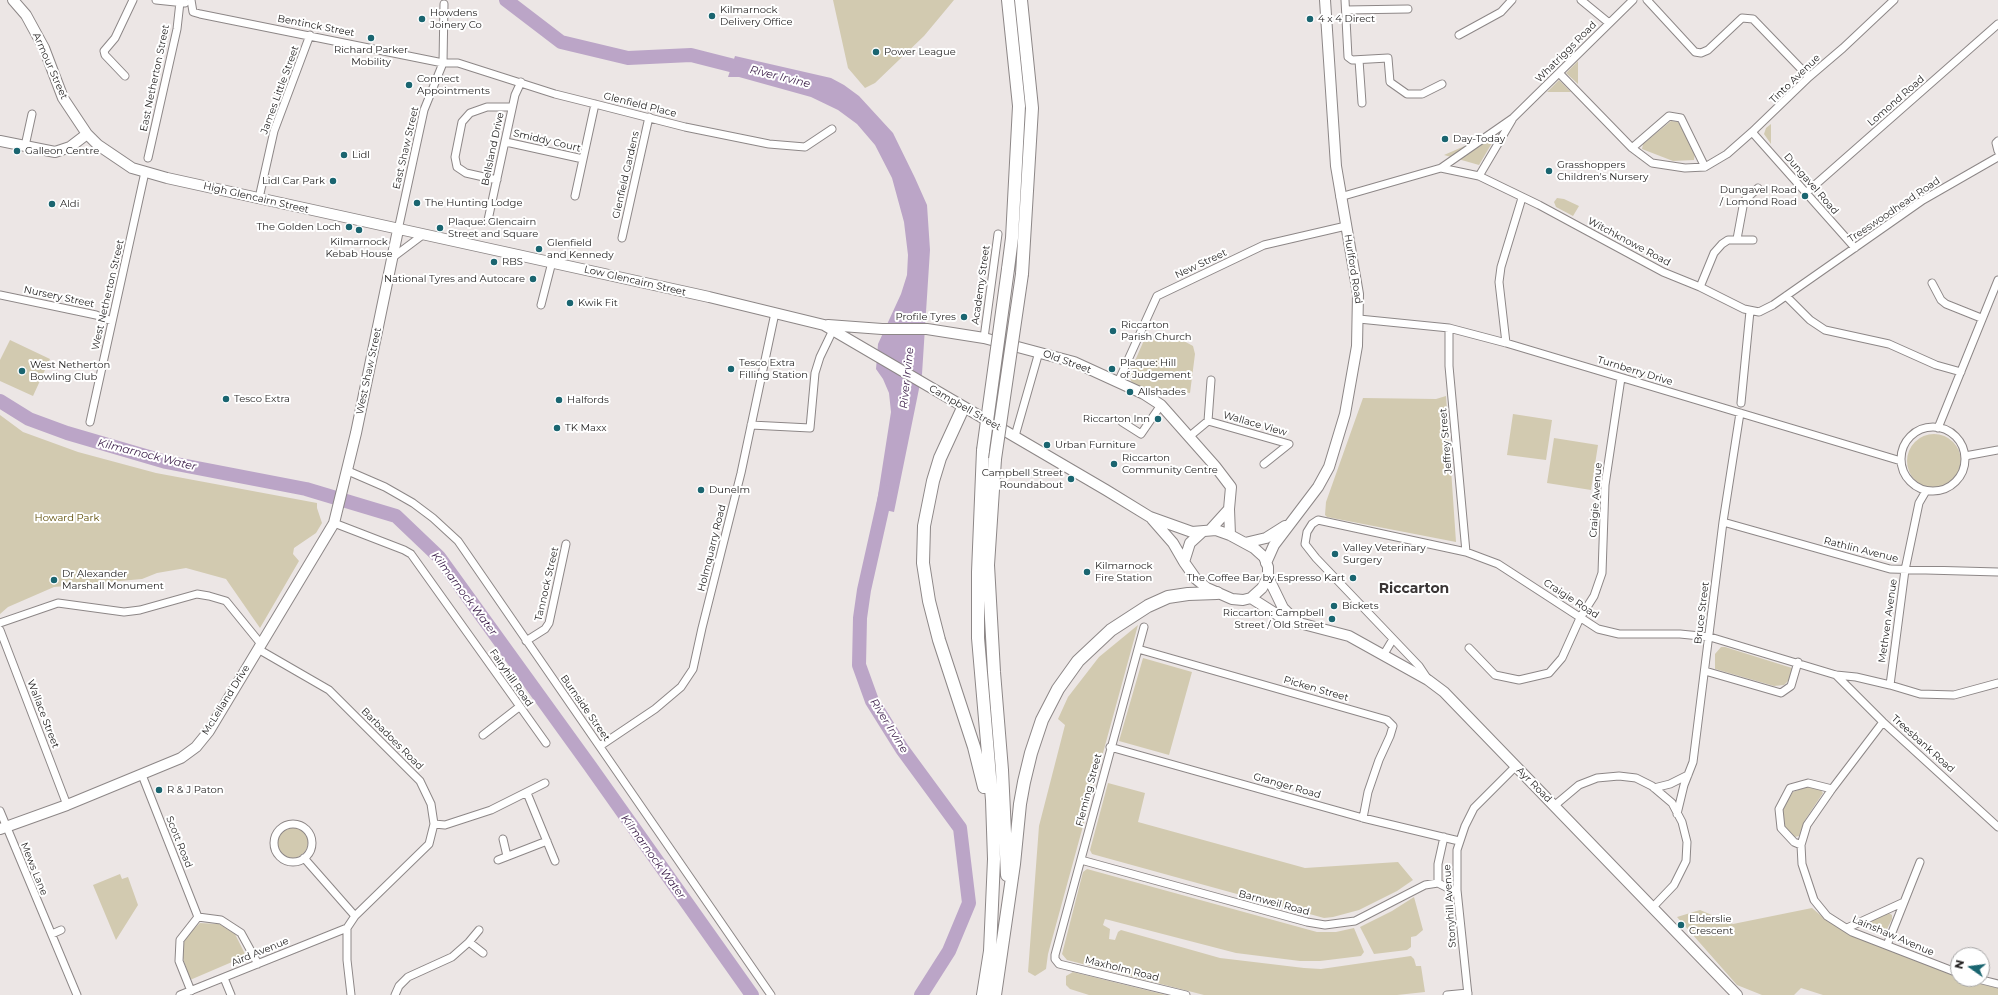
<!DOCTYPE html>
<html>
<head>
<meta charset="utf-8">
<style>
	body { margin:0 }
	#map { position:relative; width:1998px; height:995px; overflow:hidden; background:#ece6e5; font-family:Montserrat,sans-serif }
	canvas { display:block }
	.north { position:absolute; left:1950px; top:947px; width:40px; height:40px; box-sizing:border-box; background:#fff; border:1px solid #a6a5a5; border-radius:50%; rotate:284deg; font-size:11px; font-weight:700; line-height:16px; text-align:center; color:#211f1f }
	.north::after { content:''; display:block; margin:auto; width:14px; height:18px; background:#1a6570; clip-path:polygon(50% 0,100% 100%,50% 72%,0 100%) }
</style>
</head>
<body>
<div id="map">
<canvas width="1998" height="995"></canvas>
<div class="north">N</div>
</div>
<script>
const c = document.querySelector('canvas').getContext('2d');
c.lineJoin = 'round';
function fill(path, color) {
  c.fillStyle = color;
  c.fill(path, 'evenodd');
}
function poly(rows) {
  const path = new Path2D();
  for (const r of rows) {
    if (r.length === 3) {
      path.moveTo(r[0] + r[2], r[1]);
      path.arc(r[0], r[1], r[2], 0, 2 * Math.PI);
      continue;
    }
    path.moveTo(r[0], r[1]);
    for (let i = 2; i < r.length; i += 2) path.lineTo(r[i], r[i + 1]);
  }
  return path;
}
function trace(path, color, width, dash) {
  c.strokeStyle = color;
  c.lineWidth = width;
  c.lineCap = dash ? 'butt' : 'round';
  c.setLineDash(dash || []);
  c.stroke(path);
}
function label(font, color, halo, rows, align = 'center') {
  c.font = font + ' Montserrat,sans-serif';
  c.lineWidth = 4;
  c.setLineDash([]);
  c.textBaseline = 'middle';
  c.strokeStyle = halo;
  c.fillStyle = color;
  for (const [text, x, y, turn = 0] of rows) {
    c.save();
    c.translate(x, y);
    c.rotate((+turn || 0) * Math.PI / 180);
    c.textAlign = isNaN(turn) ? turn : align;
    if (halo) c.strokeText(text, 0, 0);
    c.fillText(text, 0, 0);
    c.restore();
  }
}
fill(poly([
	[833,0,954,0,924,36,875,83,865,88,848,68],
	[1578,61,1578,84,1566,73],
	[1559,80,1571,92,1547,92],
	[1671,121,1678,122,1695,153,1694,160,1673,161,1642,149,1643,144],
	[1771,124,1771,144,1764,134,1766,128],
	[1499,131,1479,165,1444,155],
	[1557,198,1564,199,1579,206,1573,216,1556,207,1554,202],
	[1148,336,1182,340,1193,346,1195,354,1190,393,1167,391,1137,386,1131,381,1130,372,1145,338],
	[10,340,50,359,33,396,0,381,0,360],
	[1446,396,1456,542,1327,517,1325,515,1326,502,1363,398,1436,399],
	[1513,414,1552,420,1546,460,1507,455],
	[0,415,23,432,78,452,156,473,317,503,317,508,322,523,316,533,294,548,293,554,299,561,260,628,226,579,186,568,157,573,142,579,54,587,8,607,0,614],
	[1934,461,27],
	[1554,438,1598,445,1591,490,1547,483],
	[1138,625,1048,954,1046,969,1035,976,1028,972,1039,826,1065,725,1058,719,1068,697,1099,657],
	[1721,647,1725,647,1792,668,1790,679,1784,685,1774,686,1715,669,1715,654],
	[1143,658,1192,672,1169,755,1119,741],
	[1108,783,1145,793,1138,822,1305,868,1398,862,1413,880,1397,891,1359,910,1333,917,1324,918,1092,854,1090,850],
	[1806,787,1820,789,1823,793,1805,820,1799,836,1795,837,1785,827,1782,812,1784,806,1793,792],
	[292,842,16],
	[1087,869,1317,932,1336,932,1354,928,1364,952,1361,956,1320,961,1300,961,1236,953,1105,919,1103,925,1110,929,1109,939,1115,940,1118,932,1121,930,1220,958,1304,968,1321,969,1411,956,1414,959,1416,966,1421,966,1425,992,1397,995,1204,995,1067,960,1062,954,1083,872],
	[120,874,122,879,128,877,138,905,116,940,93,885],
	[1414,897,1423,930,1416,936,1411,937,1411,947,1407,950,1374,954,1360,927,1392,911],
	[1812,908,1825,919,1852,935,1958,977,1958,979,1998,988,1998,995,1823,995,1801,988,1794,995,1762,995,1737,985,1677,917,1700,910,1733,924],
	[1887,912,1892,915,1892,919,1884,935,1864,927,1864,925],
	[200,923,219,924,235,934,246,956,190,980,181,952,186,936],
	[1073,972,1166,995,1089,995,1070,989,1066,985,1066,976]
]), '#d2cab0');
fill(poly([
	[735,56,831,78,844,85,859,96,893,133,915,178,927,205,930,250,922,374,894,512,876,508,891,412,889,393,883,379,876,369,878,344,901,294,907,275,908,255,904,222,892,178,875,145,857,124,838,110,811,97,739,77,728,77]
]), '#bba5c7');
trace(poly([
	[506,0,561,42,628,58,691,55,750,70],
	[0,401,29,419,67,433,166,462,306,489,396,516,439,557,590,766,752,995],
	[886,492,864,590,860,618,859,665,872,701,902,749,960,828,969,903,949,951,921,995]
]), '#bba5c7', 14);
const street = poly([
	[156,0,185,3],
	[191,0,193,12,200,14,443,63,458,63,555,94,595,104,685,127,769,144,805,147,832,129],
	[1345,0,1348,57,1352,60,1388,58,1390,82,1407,94,1422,94,1442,84],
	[1581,0,1609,23],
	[1647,0,1695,52,1701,53,1708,50,1742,18,1753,19,1809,77],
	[1346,10,1408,9],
	[1459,35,1501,12,1512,0],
	[1359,60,1362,103],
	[1559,73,1632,148,1652,163,1685,168,1705,167,1727,154,1752,132,1809,77,1843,48,1894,0],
	[125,76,105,55,104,51,115,38,133,0],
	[1752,132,1855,248],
	[1998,141,1996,143,1998,151],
	[506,142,583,159],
	[25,146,32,114],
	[1632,148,1669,116,1681,118,1705,167],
	[148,158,177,29,180,2],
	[1441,168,1479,176,1539,205,1663,272,1700,287,1744,309,1759,312,1773,305,1923,200,1998,157],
	[1479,176,1512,120],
	[497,180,466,173,457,167,455,157,462,122,470,113,487,107,512,107],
	[1807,192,1998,24],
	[575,196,595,104],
	[1340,197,1441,168,1513,118,1633,0],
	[259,198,274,131,310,35],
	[488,220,515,95,521,82],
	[398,230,424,110,443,63,444,4],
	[622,238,649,117],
	[1737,239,1744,201,1758,188],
	[392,258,424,234],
	[1932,283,1941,300,1946,304,1981,318],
	[1700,287,1714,253,1722,244,1728,240,1753,240],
	[0,295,96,315,112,321],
	[1786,296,1810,320,1825,330,1889,344,1936,365,1961,372],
	[541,305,552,262],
	[1359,319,1449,328,1506,343,1901,461],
	[1449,328,1449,366,1466,552],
	[984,338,998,234],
	[1506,343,1499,282,1501,267,1522,198],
	[1118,382,1157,296,1264,245,1346,226],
	[1741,403,1750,311],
	[1208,421,1211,380],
	[90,422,145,172],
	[1122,422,1141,434,1161,405],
	[751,425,810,428,815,373,820,357,833,330],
	[1933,459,32],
	[1938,428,1998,280],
	[1015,436,1039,352],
	[1190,436,1208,421,1289,444,1264,464],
	[1965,456,1998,450],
	[348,471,385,487,413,503,433,518,458,541,771,995],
	[1723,522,1890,569,1998,572],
	[334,523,404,550,411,554,546,743],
	[0,623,58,603,124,612,140,610,197,594,209,596,226,601,261,644],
	[1144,627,1055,955,1055,959,1059,964,1186,995],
	[0,630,67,805],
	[526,641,545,629,549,623,566,544],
	[1469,648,1495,675,1519,680,1549,673,1562,658,1580,618,1594,596,1602,573,1605,485,1621,378],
	[258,649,329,690,420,781,431,804,434,824,429,844,355,916,347,928],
	[1138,649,1387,720,1393,726,1390,736,1379,760,1368,792,1363,818],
	[1384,654,1393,639],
	[1705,671,1781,693,1791,686,1798,662],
	[1836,675,1883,722,1998,827],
	[1427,678,1419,666,1316,558,1305,544,1307,532,1312,524,1318,520,1466,552,1498,564,1598,629,1619,634,1680,634,1710,637,1836,675,1856,677,1890,685,1920,694,1954,695,1998,683],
	[1890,685,1905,570,1919,503,1926,491],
	[1883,722,1832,789,1807,825,1801,845,1802,864,1814,900,1827,916,1852,932,1958,973],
	[483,735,519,707],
	[600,746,655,709,681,687,693,669,702,628,741,473,775,313],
	[1110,747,1363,818,1459,841],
	[142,775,198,917],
	[1654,788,1670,784,1688,775],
	[527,793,555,861],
	[1554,806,1579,785,1597,778,1619,776,1636,778,1652,786,1672,803,1682,822,1687,842,1686,861,1674,885,1652,908],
	[0,811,77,995],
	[1677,814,1684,785,1693,762,1723,522,1740,413],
	[434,824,445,825,491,810,545,783],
	[293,843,19],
	[503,839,507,856],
	[1801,845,1794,842,1781,828,1779,809,1790,788,1808,783,1832,789],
	[304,858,355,916],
	[498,860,547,841],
	[1081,860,1307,922,1325,925,1355,921,1425,885,1438,883,1452,890,1457,890],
	[1438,883,1438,864,1444,837],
	[347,928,347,960,351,995],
	[1847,928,1904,902],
	[52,934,61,930],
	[469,942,483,953],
	[1887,945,1920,862],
	[224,978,231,995],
	[1978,979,1998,984],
	[191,991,179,961,180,940,198,917,221,920,241,933,258,964],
	[180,995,347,928],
	[395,995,399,986,408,977,452,957,469,942,479,930],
	[1447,995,1468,993],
	[1468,995,1457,890,1457,850,1465,826,1474,808,1515,767]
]);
const secondary = poly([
	[13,0,26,15,44,48,63,98,87,134,98,145,132,168,167,178,709,297,824,325,1106,490,1150,517,1192,532,1216,530,1230,535,1254,548,1264,557,1268,567,1268,577,1262,588,1251,598,1243,600,1232,599,1207,588,1196,579,1184,562,1190,543,1202,532],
	[0,141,55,152,70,147,87,134],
	[828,325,882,329,927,329,984,338,1074,362,1144,394,1161,405,1215,466,1231,487,1229,509,1230,535],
	[1152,519,1173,543,1184,562],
	[1210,530,1229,509],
	[1245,543,1266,538,1285,526],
	[1266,563,1274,545,1318,487,1329,467,1345,414,1357,346,1358,294,1336,166,1325,0],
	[1268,577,1283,608,1297,622],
	[1251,598,1284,619,1349,636,1428,680,1444,692,1737,995],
	[0,829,67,805,181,758,196,747,209,731,334,523,356,433,398,230]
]);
const primary = poly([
	[1008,0,1019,106,1012,238,1008,269],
	[1021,0,1032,108,1022,274],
	[963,408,940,458,933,481,924,526,923,563,929,601,939,640,974,747,984,787],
	[983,450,978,572,978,638,992,800,994,859,990,951,983,995],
	[995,459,988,565,994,672,1002,770,1007,875],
	[995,995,1014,864,1020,804,1024,782,1031,753,1042,720,1058,689,1078,661,1111,630,1148,606,1168,597,1188,594,1217,593]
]);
trace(street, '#8d8787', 9);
trace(secondary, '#8d8787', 12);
trace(primary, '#8d8787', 14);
trace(street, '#fff', 7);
trace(secondary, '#fff', 10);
trace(primary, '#fff', 12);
const primaryBridge = poly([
	[983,450,1008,269],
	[995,459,1022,274]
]);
trace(primaryBridge, '#8d8787', 14, []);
trace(primaryBridge, '#fff', 12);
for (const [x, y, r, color] of [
	[712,16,4,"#1a6570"],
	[422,19,4,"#1a6570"],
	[1310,19,4,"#1a6570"],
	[371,38,4,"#1a6570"],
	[876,52,4,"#1a6570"],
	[409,85,4,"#1a6570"],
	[1445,139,4,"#1a6570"],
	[17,151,4,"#1a6570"],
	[344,155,4,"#1a6570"],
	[1549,171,4,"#1a6570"],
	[333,181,4,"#1a6570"],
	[1805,196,4,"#1a6570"],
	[417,203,4,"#1a6570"],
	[52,204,4,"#1a6570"],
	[349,227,4,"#1a6570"],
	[440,228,4,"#1a6570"],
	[359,230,4,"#1a6570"],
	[539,249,4,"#1a6570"],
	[494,262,4,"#1a6570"],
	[533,279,4,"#1a6570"],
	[570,303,4,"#1a6570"],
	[964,317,4,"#1a6570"],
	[1113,331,4,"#1a6570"],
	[731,369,4,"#1a6570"],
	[1112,369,4,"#1a6570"],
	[22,371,4,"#1a6570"],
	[1130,392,4,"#1a6570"],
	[226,399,4,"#1a6570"],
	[559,400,4,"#1a6570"],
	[1158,419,4,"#1a6570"],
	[557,428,4,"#1a6570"],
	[1047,445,4,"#1a6570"],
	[1114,464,4,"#1a6570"],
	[1071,479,4,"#1a6570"],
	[701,490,4,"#1a6570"],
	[1335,554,4,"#1a6570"],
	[1087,572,4,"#1a6570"],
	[1353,578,4,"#1a6570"],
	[54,580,4,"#1a6570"],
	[1334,606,4,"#1a6570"],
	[1332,619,4,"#1a6570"],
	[159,790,4,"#1a6570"],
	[1681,925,4,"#1a6570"]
]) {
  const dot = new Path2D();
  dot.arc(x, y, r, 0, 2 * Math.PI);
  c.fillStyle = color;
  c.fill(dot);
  trace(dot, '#fff', 1.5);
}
label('10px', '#211f1f', '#fff', [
	["Kilmarnock",720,10],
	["Delivery Office",720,22],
	["Howdens",430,13],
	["Joinery Co",430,25],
	["4 x 4 Direct",1318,19],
	["Richard Parker",371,50,"center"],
	["Mobility",371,62,"center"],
	["Power League",884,52],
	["Connect",417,79],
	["Appointments",417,91],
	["Day-Today",1453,139],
	["Galleon Centre",25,151],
	["Lidl",352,155],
	["Grasshoppers",1557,165],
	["Children's Nursery",1557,177],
	["Lidl Car Park",325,181,"right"],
	["Dungavel Road",1797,190,"right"],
	["/ Lomond Road",1797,202,"right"],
	["The Hunting Lodge",425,203],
	["Aldi",60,204],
	["Plaque: Glencairn",448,222],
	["Street and Square",448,234],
	["The Golden Loch",341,227,"right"],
	["Kilmarnock",359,242,"center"],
	["Kebab House",359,254,"center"],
	["Glenfield",547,243],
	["and Kennedy",547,255],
	["RBS",502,262],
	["National Tyres and Autocare",525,279,"right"],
	["Kwik Fit",578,303],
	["Profile Tyres",956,317,"right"],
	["Riccarton",1121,325],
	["Parish Church",1121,337],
	["Tesco Extra",739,363],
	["Filling Station",739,375],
	["Plaque: Hill",1120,363],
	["of Judgement",1120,375],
	["West Netherton",30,365],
	["Bowling Club",30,377],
	["Allshades",1138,392],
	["Tesco Extra",234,399],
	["Halfords",567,400],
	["Riccarton Inn",1150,419,"right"],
	["TK Maxx",565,428],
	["Urban Furniture",1055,445],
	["Riccarton",1122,458],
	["Community Centre",1122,470],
	["Campbell Street",1063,473,"right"],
	["Roundabout",1063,485,"right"],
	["Dunelm",709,490],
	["Valley Veterinary",1343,548],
	["Surgery",1343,560],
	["Kilmarnock",1095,566],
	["Fire Station",1095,578],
	["Dr Alexander",62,574],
	["Marshall Monument",62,586],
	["The Coffee Bar by Espresso Kart",1345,578,"right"],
	["Bickets",1342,606],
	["Riccarton: Campbell",1324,613,"right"],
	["Street / Old Street",1324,625,"right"],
	["R & J Paton",167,790],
	["Elderslie",1689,919],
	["Crescent",1689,931]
], 'left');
label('10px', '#211f1f', '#fff', [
	["Bentinck Street",316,26,11],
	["Whatriggs Road",1566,52,-45],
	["Armour Street",50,66,66],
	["East Netherton Street",155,78,-78],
	["Tinto Avenue",1795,79,-44],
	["James Little Street",280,90,-70],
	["Lomond Road",1896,101,-41],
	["Glenfield Place",640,105,14],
	["Smiddy Court",547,141,13],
	["East Shaw Street",406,148,-77],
	["Bellsland Drive",493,149,-78],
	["Glenfield Gardens",626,175,-77],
	["Dungavel Road",1811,184,49],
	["High Glencairn Street",256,198,13],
	["Treeswoodhead Road",1894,210,-34],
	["Witchknowe Road",1629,242,28],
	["New Street",1201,264,-25],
	["Hurlford Road",1353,269,81],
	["Low Glencairn Street",635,281,13],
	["Academy Street",981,285,-82],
	["West Netherton Street",108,295,-77],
	["Nursery Street",59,297,12],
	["Old Street",1067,362,20],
	["West Shaw Street",369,371,-78],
	["Turnberry Drive",1635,371,17],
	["Campbell Street",965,408,30],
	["Wallace View",1255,424,16],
	["Jeffrey Street",1446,441,-95],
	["Craigie Avenue",1596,500,-86],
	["Holmquarry Road",712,548,-76],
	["Rathlin Avenue",1861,550,14],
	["Tannock Street",547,584,-77],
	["Craigie Road",1571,599,33],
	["Bruce Street",1702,613,-83],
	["Methven Avenue",1888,621,-82],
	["Fairyhill Road",511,678,55],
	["Picken Street",1316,689,16],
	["McLelland Drive",226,700,-58],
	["Burnside Street",585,708,55],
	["Wallace Street",43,714,69],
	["Barbadoes Road",392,739,45],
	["Treesbank Road",1923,744,42],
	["Ayr Road",1534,785,45],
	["Granger Road",1287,786,16],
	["Fleming Street",1089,790,-75],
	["Scott Road",179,842,68],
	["Mews Lane",34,869,68],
	["Barnweil Road",1274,903,15],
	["Stonyhill Avenue",1450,906,-94],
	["Lainshaw Avenue",1893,936,23],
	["Aird Avenue",260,952,-22],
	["Maxholm Road",1122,969,14]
]);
label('10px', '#5b4a02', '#fff', [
	["Howard Park",67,518]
]);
label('italic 11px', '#391b47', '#fff', [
	["River Irvine",780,77,14],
	["River Irvine",907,378,-84],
	["Kilmarnock Water",147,455,14],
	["Kilmarnock Water",464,594,53],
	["River Irvine",889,726,58],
	["Kilmarnock Water",653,857,54]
]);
label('bold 14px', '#3a3535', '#fff', [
	["Riccarton",1414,589]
]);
</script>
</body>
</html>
